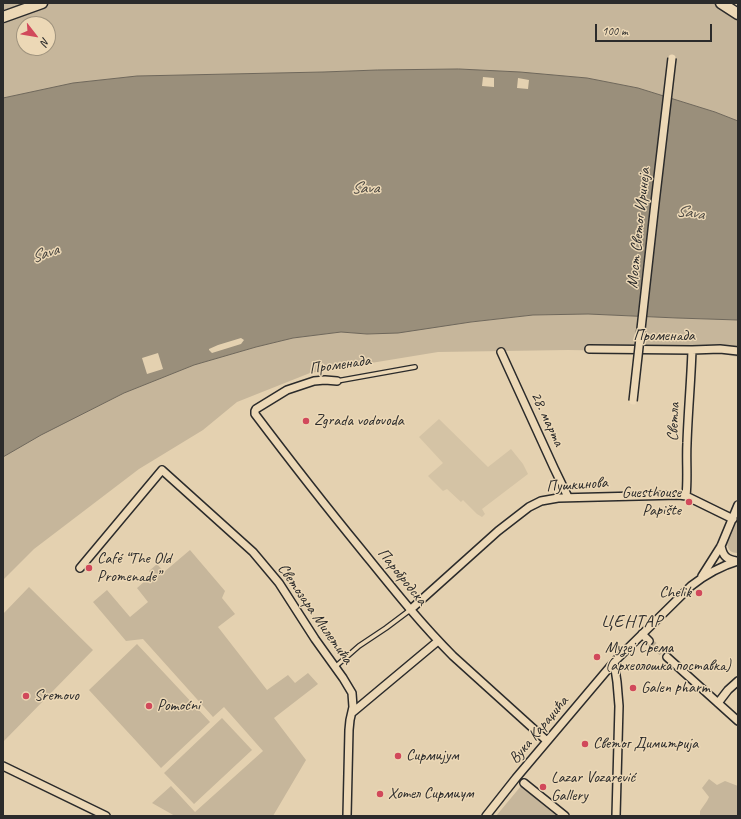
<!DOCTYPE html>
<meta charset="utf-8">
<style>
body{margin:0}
#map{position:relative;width:741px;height:819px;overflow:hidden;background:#e4d1b0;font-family:Caveat,sans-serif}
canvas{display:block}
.frame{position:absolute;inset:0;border:4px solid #2b2b2b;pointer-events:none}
.north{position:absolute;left:16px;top:16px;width:40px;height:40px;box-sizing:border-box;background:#ecd8b6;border:1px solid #9f937e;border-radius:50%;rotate:121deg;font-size:11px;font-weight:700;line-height:16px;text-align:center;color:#2b2b2b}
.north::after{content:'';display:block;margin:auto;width:14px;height:18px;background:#d1495b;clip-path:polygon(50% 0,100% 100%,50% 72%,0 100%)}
.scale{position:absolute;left:595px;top:24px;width:117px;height:18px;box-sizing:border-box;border:2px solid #2b2b2b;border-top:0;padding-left:5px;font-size:12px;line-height:14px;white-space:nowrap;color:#2b2b2b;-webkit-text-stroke:3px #ecd8b6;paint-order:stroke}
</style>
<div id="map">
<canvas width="741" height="819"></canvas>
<div class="frame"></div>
<div class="north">N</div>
<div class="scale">100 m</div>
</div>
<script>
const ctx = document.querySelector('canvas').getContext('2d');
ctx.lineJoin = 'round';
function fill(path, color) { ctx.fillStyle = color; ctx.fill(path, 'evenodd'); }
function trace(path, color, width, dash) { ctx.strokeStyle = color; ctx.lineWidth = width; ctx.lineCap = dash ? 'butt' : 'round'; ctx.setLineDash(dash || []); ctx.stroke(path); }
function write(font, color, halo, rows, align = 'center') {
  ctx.font = font + ' Caveat,sans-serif'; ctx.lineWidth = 3; ctx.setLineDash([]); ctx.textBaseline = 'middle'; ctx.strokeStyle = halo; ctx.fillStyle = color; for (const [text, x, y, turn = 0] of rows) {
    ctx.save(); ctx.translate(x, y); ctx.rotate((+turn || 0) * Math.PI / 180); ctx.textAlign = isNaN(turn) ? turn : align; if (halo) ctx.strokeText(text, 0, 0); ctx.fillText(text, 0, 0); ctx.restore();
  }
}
fill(new Path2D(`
 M439,419L488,467L511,449L523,464L528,474L482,509L485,514L482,517L477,514L463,500L461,502L447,489L443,491L428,476L443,463L419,437Z`), '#d4c3a5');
fill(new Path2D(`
 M3,3H724L738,11V121L715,112L638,88L587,78L526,73L459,69L377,70L323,72L137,76L73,83L3,98ZM24,24H48V48H24Z
 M588,314L677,318L738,320V357L717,353H647L628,351L568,350L438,352L310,373L237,402L203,430L139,469L34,549L3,580V457L40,435L124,393L194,365L256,347L293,338L341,332L367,334L533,315Z
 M738,514V553C731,553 728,550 727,543Z
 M190,550L225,591L222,598L235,614L218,627L267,690L288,675L295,683L308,673L318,684L274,718L306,760L273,816H175L152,803L171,786L195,812L263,751L224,707L213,717L143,639L126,641L93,602L107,590L130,617L148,602L137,588L152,575L149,571L157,564L164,572Z
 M29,587L93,650L3,742V614Z
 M137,644L210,722L161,768L89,690Z
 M222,718L252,750L194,804L164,773Z
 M709,779L717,785L725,781L738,786V816H700V811L707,801L709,797L702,788Z
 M521,786L557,816H496Z`), '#c6b69b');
const water = new Path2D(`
 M459,69L520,72L587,78L638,88L715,112L738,121V320L677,318L588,314L533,315L471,322L398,333L367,334L341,332L293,338L256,347L194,365L124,393L41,435L3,457V98L73,83L137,76L323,72L377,70Z`);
fill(water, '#9a8f7b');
trace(water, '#6e675b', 1);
fill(new Path2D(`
 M483,77L494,78V87L482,86Z
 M518,78L529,80L528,89L517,88Z
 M241,338L244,340L241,344L212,353L209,350V349L218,345Z
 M158,353L163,369L147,374L142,358Z`), '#e4d1b0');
trace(new Path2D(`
 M649,641L667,657`), '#bfb095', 7, [7, 3.5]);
const lane = new Path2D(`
 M337,381L415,367
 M335,667L359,646L386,628L410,610`);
const street = new Path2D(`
 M589,349L692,350L720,349L738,351
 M501,352L554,468L568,497
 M337,381L325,380L314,381L287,390L256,409L255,411V414C289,459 324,504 360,548C390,585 419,622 453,656L547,741
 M686,496C688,478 686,461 687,443C688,412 691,381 692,350
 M721,546C723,556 726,559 736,561
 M80,568L162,470L253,552L279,583L315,639L343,678L352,693L353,707L350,720L349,730L347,816
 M702,576L721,546L738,505
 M410,610L498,531L529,507L541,501L558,498L679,495L686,496L733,519
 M642,634L649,641
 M667,657L738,721
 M614,662L617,682L619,706L616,816
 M718,703L728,690L738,681
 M353,712L438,641
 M3,766L106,816
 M524,783L565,816
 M486,816L516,778L614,662L691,586C705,575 721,566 738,561`);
const secondary = new Path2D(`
 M721,3L738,14
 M3,17L42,3`);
trace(lane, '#2b2b2b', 6);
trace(street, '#2b2b2b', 10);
trace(secondary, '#2b2b2b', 13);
trace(lane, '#ecd8b6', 3.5);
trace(street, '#ecd8b6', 7);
trace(secondary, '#ecd8b6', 10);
const streetBridge = new Path2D(`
 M633,401L655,203L672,58`);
trace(streetBridge, '#2b2b2b', 10, []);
trace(streetBridge, '#ecd8b6', 7);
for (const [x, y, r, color] of [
 [306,421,4,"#d1495b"],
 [689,502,4,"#d1495b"],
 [89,568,4,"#d1495b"],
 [699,593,4,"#d1495b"],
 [597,657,4,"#d1495b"],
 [633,688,4,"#d1495b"],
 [26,696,4,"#d1495b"],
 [149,706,4,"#d1495b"],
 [585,744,4,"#d1495b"],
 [398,756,4,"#d1495b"],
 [543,787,4,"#d1495b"],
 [380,794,4,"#d1495b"]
]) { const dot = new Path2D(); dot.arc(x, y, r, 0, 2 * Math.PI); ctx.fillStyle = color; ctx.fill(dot); trace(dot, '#ecd8b6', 1.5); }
write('16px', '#2b2b2b', '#ecd8b6', [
 ["Мост Светог Иринеја",639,228,-84],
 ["Променада",664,336],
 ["Променада",340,365,-8],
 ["28. марта",547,419,65],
 ["Светла",674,422,-87],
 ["Пушкинова",577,485,-4],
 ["Паробродска",402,577,51],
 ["Светозара Милетића",315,614,55],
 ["Вука Караџића",539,730,-50]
]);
write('16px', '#2b2b2b', '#ecd8b6', [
 ["Zgrada vodovoda",314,421],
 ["Guesthouse",681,493,"right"],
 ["Papište",681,511,"right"],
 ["Café “The Old",97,559],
 ["Promenade”",97,577],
 ["Chelik",691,593,"right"],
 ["Музеј Срема",605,648],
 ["(археолошка поставка)",605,666],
 ["Galen pharm",641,688],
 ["Sremovo",34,696],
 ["Pomoćni",157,706],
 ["Светог Димитрија",593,744],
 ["Сирмијум",406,756],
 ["Lazar Vozarević",551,778],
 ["Gallery",551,796],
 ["Хотел Сирмиум",388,794]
], 'left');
write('italic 17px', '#47443f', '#ecd8b6', [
 ["Sava",365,189],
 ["Sava",690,213,8],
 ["Sava",45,254,-19]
]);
ctx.letterSpacing = '1px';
write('18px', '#2b2b2b', '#ecd8b6', [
 ["ЦЕНТАР",632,622]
]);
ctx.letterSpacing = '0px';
</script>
